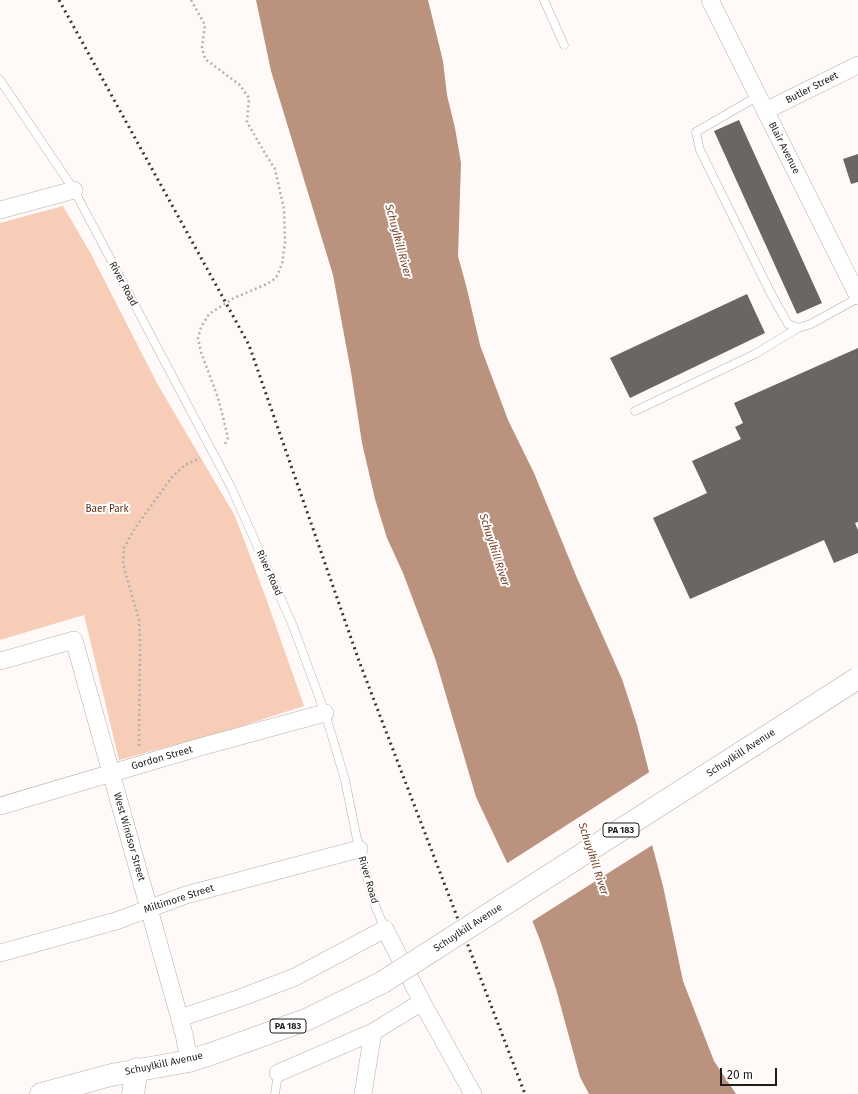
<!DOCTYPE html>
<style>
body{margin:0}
#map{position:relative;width:858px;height:1094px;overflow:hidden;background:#fffaf8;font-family:"Fira Sans",sans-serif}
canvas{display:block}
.scale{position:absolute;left:720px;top:1068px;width:57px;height:18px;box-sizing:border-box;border:2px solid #1f1d1c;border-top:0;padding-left:5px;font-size:12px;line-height:14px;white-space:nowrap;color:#1f1d1c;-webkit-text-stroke:3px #fff;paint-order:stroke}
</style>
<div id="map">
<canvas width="858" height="1094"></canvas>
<div class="scale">20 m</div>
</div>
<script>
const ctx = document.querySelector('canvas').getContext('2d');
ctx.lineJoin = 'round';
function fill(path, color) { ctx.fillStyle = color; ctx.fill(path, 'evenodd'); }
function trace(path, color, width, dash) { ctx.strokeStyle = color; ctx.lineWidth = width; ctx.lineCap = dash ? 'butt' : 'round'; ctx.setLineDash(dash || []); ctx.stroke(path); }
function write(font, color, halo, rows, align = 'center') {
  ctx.font = font + ' "Fira Sans",sans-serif'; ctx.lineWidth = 4; ctx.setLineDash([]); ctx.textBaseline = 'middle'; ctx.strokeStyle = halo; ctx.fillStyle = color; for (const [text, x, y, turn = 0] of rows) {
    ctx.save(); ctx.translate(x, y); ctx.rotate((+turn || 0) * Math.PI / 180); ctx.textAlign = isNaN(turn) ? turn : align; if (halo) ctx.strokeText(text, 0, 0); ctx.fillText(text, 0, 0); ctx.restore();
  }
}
fill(new Path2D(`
 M63,206L91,254L158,385L235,516L266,598L304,706L230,730L119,760L84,615L0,640V223Z`), '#f7cdb8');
fill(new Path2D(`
 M256,0H428L443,61L447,95L455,128L461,163L458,256L467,289L480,345L508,420L534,473L577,578L622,679L637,725L649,772L647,826L663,886L683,981L714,1061L736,1094H589L580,1077L556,989L540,940L519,888L476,797L435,658L403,573L387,538L375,499L362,443L351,372L333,275L271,71Z`), '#ba927e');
fill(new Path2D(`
 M651,771V788L648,810L649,825L654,844L531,922L506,864Z`), '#fffaf8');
fill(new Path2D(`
 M739,120L822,303L797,314L714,131Z
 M858,154V182L851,184L843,159Z
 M747,294L765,333L630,398L610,358Z
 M858,348V522L855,523L858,530V553L834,563L824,540L690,599L653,518L707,493L692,461L741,439L735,427L743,423L734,403Z`), '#6b6663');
const service = new Path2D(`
 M544,0L564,45
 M0,80L74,190L231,487L293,626L325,713L345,780L359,849L376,908L385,929
 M758,96L696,132L700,150L770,292L788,324L798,328L811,324L858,298
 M635,411L755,354L798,328
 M275,1094L278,1073`);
const minor = new Path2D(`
 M710,0L858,296
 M765,111L858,65
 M0,210L74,190
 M0,661L74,640L184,1034L189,1061
 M0,806L200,747L325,713
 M0,953L116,921L186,895L359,849
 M180,1018L240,998L295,977L385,929L422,1002L473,1094
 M278,1073L373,1032L422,1002
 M363,1094L373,1032`);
const secondary = new Path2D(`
 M133,1094L137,1069`);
const primary = new Path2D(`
 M41,1094L111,1075L189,1061L208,1055L308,1019L383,982`);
trace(service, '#b5afac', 9);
trace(minor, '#b5afac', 18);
trace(secondary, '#b5afac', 23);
trace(primary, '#b5afac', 23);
trace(new Path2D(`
 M191,0L205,25L202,47L205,59L240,85L249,98L247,122L266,155L275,169L284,209L285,243L282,264L276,278L267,284L234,298L209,314L201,327L198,338L201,352L218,398L223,417L228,438L224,446
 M139,746L140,641L139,620L123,564L124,548L135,528L172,477L185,465L200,458`), '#b4b0ae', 2.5, [2, 3]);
trace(service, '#fff', 8);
trace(minor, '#fff', 17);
trace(secondary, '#fff', 22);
trace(primary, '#fff', 22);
trace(new Path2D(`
 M59,0L249,345L359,661L525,1094`), '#363433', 3, [2, 4]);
const primaryBridge = new Path2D(`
 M383,982L858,678`);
trace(primaryBridge, '#b5afac', 23, []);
trace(primaryBridge, '#fff', 22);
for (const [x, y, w] of [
 [621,830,36],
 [288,1026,36]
]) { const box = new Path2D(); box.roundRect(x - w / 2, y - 7, w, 14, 3); ctx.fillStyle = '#fff'; ctx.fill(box); trace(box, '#1f1d1c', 1); }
write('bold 9px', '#1f1d1c', null, [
 ["PA 183",621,830],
 ["PA 183",288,1026]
]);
write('10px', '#1f1d1c', '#fff', [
 ["Butler Street",812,88,-27],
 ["Blair Avenue",784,148,63],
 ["River Road",123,284,62],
 ["River Road",269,573,66],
 ["Schuylkill Avenue",741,753,-33],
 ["Gordon Street",162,758,-16],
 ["West Windsor Street",129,837,74],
 ["River Road",368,880,74],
 ["Miltimore Street",179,899,-18],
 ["Schuylkill Avenue",468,928,-33],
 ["Schuylkill Avenue",164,1064,-12]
]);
write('10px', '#632e10', '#fff', [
 ["Baer Park",107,509]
]);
write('italic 11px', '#763f22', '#fff', [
 ["Schuylkill River",398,241,75],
 ["Schuylkill River",494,550,72],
 ["Schuylkill River",593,859,72]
]);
</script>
